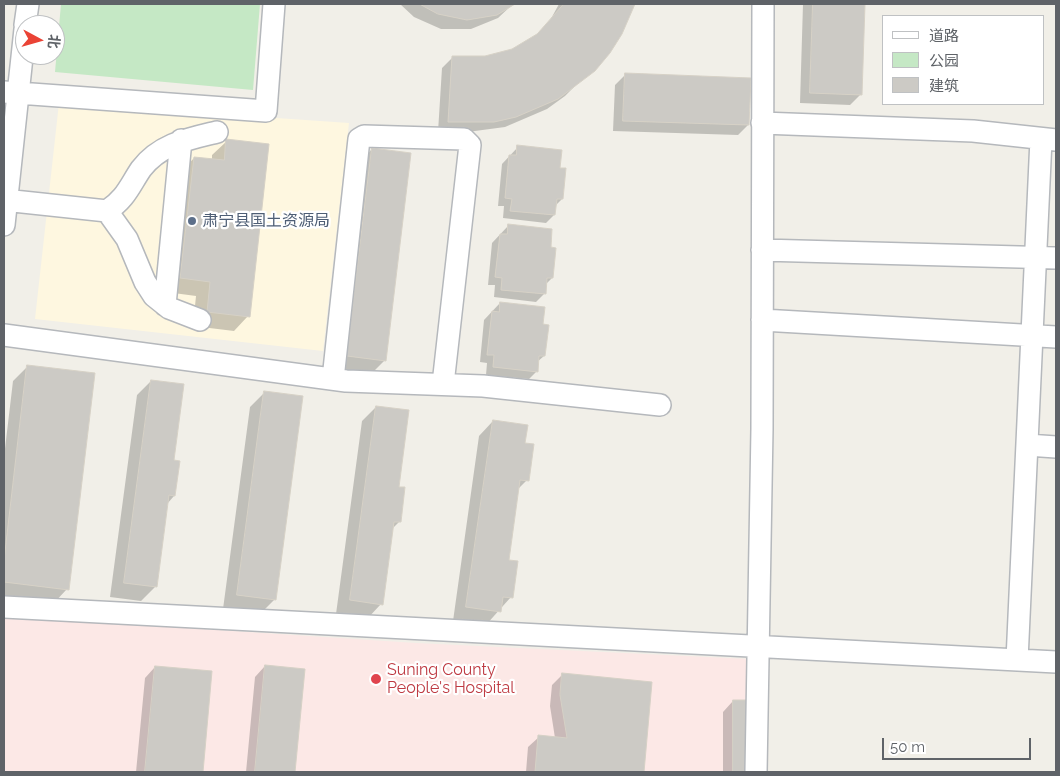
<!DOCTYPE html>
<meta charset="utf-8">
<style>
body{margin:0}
#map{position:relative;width:1060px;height:776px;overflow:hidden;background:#f1efe8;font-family:Raleway,"Noto Sans SC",sans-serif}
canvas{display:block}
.frame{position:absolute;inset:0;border:5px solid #5f6368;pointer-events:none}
.legend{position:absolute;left:882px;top:15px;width:162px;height:90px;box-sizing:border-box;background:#fff;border:1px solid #bfc1c3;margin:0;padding:6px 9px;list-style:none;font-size:15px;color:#5f6368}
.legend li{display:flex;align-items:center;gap:10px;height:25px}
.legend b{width:25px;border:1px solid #bfc1c3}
.north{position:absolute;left:15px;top:15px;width:50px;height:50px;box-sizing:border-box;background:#fff;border:1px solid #bfc1c3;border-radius:50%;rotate:96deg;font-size:14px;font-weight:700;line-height:20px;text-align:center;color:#5f6368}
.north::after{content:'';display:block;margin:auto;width:18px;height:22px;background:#ea4335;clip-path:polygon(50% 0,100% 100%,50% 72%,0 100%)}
.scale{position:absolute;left:882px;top:738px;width:149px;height:22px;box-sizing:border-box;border:2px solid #5f6368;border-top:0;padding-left:6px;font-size:15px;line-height:18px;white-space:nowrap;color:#5f6368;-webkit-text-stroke:4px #fff;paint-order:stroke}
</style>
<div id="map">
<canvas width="1060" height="776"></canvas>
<div class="frame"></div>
<ul class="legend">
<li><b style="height:6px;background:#fff"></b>道路</li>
<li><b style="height:14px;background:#c5e8c5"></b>公园</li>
<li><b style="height:14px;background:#cccac5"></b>建筑</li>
</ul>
<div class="north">北</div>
<div class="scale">50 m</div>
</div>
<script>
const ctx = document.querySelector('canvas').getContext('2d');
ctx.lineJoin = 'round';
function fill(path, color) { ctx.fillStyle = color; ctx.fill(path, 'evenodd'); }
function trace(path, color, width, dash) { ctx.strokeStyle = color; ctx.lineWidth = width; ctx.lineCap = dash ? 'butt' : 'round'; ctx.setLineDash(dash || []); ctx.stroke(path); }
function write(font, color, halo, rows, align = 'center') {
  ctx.font = font + ' Raleway,"Noto Sans SC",sans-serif'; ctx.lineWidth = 4.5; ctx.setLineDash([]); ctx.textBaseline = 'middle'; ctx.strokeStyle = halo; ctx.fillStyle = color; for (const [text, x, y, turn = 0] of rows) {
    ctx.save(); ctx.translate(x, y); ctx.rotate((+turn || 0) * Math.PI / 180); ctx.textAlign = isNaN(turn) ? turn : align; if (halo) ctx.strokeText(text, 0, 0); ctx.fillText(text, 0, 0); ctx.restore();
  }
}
fill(new Path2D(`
 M59,103L349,123L323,351L35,319Z`), '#fef7e0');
fill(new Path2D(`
 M4,616L416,643L749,659V772H4Z`), '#fce8e6');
fill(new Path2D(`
 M61,4H260L253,90L55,72Z`), '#c5e8c5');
fill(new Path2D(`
 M400,4H513L498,18L471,29H441L414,17Z
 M559,4H633L621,34L609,52L565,96L547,109L505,127L460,133L438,132L442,68L452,58L471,59L499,55L526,43L547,26Z
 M803,4H864L861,94L850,105L800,103Z
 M625,75L748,125L738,135L613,131L615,85Z
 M227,141L248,316L234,331L193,326L196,296L166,292L180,173L194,158L212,160V155Z
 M518,147L559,169L562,199L555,206L554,215L546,223L503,218L504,206H498L502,164Z
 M372,149L385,360L370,375L333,370L358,164Z
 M508,226L549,248L552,278L545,285L544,294L536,302L494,297L495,285H488L492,243Z
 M500,303L541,326L544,356L537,362L536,372L529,379L486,375L487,363L480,362L484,320Z
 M28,366L67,589L53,604L4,598V457L13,381Z
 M151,381L172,461L174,496L167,504L155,587L141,601L110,597L137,395Z
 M265,392L275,599L260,614L223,609L250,407Z
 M376,407L397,488L399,522L391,530L381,604L367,619L336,614L362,421Z
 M493,421L527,480L517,490L507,561L511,597L485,626L453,621L479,436Z
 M265,666L303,670L294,772H246L255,677Z
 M155,667L211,672L201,772H136L145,678Z
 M562,675L651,683L643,772H526L528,747L539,737L555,738L550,706L552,685Z
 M733,701L747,772H723V712Z`), '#0003');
const building = new Path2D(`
 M420,4H515L497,15L467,20L438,14Z
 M564,4H635L622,34L610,53L595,71L558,99L516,117L494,122H448L452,56H485L512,49L537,34Z
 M813,4H865L862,95L810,93Z
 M625,73L751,78L749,125L623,121Z
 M226,139L269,144L250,317L207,312L210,282L180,278L194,157L224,160Z
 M517,145L562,150L560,168H566L563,199H557L555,215L510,211L512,199L505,198L509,155H516Z
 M372,148L411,153L386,361L347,356Z
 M508,224L552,229L551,247L556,248L553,278H547L546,294L501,290L502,278L495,277L500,234H507Z
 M500,302L545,307L543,324L549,325L545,356H539L538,372L493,367L494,355H487L492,311L499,312Z
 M27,365L95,373L69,590L4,582V561Z
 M151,380L184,384L174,460L180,461L175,496L169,495L157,587L124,583Z
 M264,391L303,396L276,600L237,595Z
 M376,406L409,410L399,487H405L401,522H394L383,605L350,600Z
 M493,420L528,425L525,443L534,444L529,481L520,480L509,560L518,561L513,598L503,597L501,612L466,607Z
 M265,665L305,669L295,772H255Z
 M155,666L212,671L203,772H145Z
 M562,673L652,682L644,772H535L538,735L567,738L560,695Z
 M733,700H749V772H733Z`);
fill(building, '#cccac5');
trace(building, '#d6d1c6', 1);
const minor = new Path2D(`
 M25,25L28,4
 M4,92L266,111L274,4
 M762,123L973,131L1056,140
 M4,200L107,211C126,198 129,187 141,169C160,144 188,139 217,132
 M107,211L127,239L145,282L154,296L169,308L200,320
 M4,225L25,29
 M762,250L1056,258
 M165,305L181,140
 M762,320L1056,337
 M4,335L346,381L483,386L660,405
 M333,379L359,139L364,136L464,139L470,145L443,384
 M1027,445L1056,447
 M4,607L1056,662
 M1017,660L1041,139
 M756,772L762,429L763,4`);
trace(minor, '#b5b8bc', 24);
trace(minor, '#fff', 21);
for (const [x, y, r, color] of [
 [192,221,5,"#5c6f8a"],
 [376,679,6,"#e0444e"]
]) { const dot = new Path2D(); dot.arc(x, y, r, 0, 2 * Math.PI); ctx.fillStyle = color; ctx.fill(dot); trace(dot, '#fff', 2); }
write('16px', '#4e5e75', '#fff', [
 ["肃宁县国土资源局",202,221]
], 'left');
write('16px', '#be3a42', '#fff', [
 ["Suning County",387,670],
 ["People's Hospital",387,688]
], 'left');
</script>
